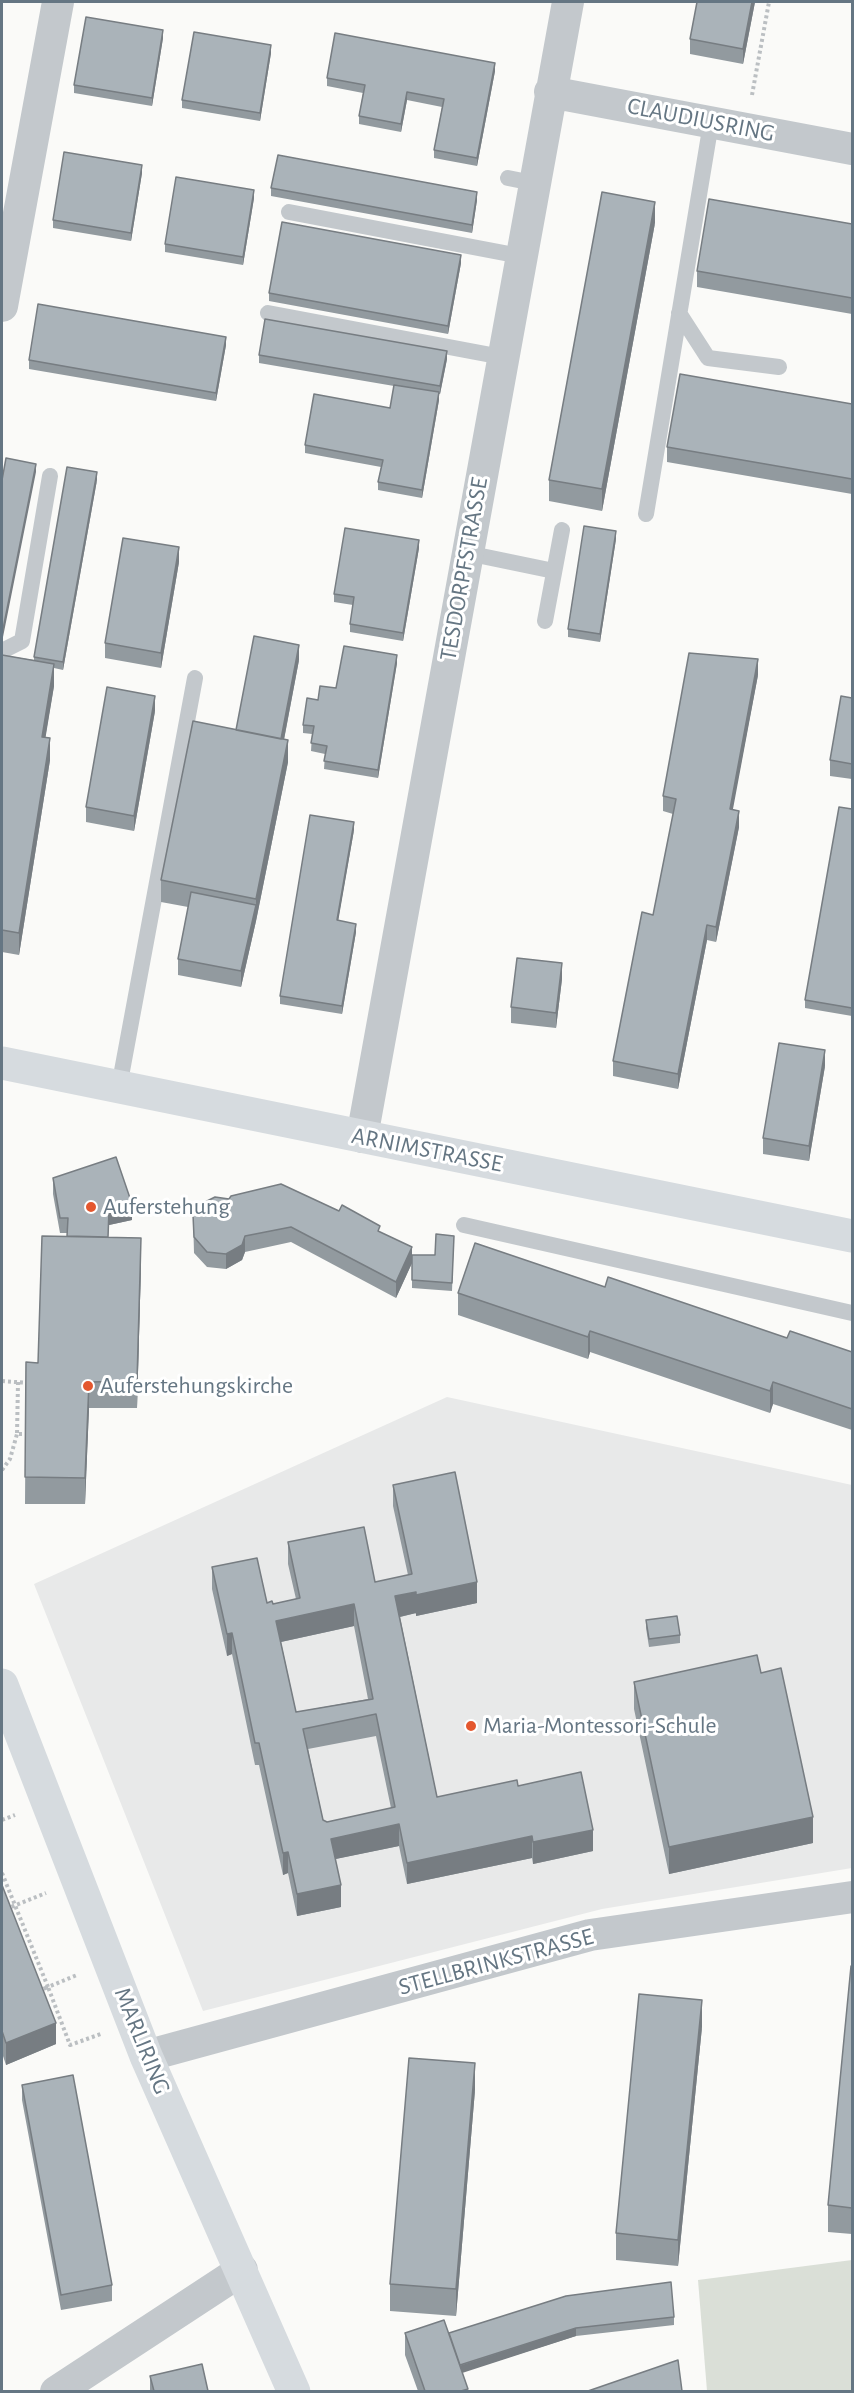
<!DOCTYPE html>
<style>
body{margin:0}
#map{position:relative;width:854px;height:2393px;overflow:hidden;background:#fafaf8;font-family:"Alegreya Sans",sans-serif}
canvas{display:block}
.frame{position:absolute;inset:0;border:3px solid #657683;pointer-events:none}
</style>
<div id="map">
<canvas width="854" height="2393"></canvas>
<div class="frame"></div>
</div>
<script>
const ctx = document.querySelector('canvas').getContext('2d');
ctx.lineJoin = 'round';
function fill(path, color) { ctx.fillStyle = color; ctx.fill(path, 'evenodd'); }
function trace(path, color, width, dash) { ctx.strokeStyle = color; ctx.lineWidth = width; ctx.lineCap = dash ? 'butt' : 'round'; ctx.setLineDash(dash || []); ctx.stroke(path); }
function write(font, color, halo, rows, align = 'center') {
  ctx.font = font + ' "Alegreya Sans",sans-serif'; ctx.lineWidth = 6; ctx.setLineDash([]); ctx.textBaseline = 'middle'; ctx.strokeStyle = halo; ctx.fillStyle = color; for (const [text, x, y, turn = 0] of rows) {
    ctx.save(); ctx.translate(x, y); ctx.rotate((+turn || 0) * Math.PI / 180); ctx.textAlign = isNaN(turn) ? turn : align; if (halo) ctx.strokeText(text, 0, 0); ctx.fillText(text, 0, 0); ctx.restore();
  }
}
fill(new Path2D(`
 M447,1397L852,1485V1868L602,1909L203,2011L34,1584Z`), '#e8e9e9');
fill(new Path2D(`
 M852,2260V2391H707L698,2280Z`), '#dadfd7');
trace(new Path2D(`
 M752,95L769,2
 M2,1381L29,1383
 M18,1382L17,1434H26
 M2,1470L10,1459L17,1434
 M2,1820L15,1815
 M2,1873L48,1987L77,1975
 M6,1909L46,1893
 M38,1991L48,1987L70,2045L101,2034`), '#bbbfc2', 4, [3, 3]);
trace(new Path2D(`
 M508,178L533,183
 M289,212L520,256
 M268,313L502,357
 M679,313L708,358L779,367
 M646,514L711,123
 M467,553L554,571
 M545,621L562,530
 M2,651L22,641L50,476
 M119,1087L195,678
 M464,1225L852,1313`), '#c3c8cc', 16);
trace(new Path2D(`
 M550,92L852,149
 M2,306L58,2
 M362,1137L568,2
 M146,2056L590,1935L852,1897
 M56,2392L242,2270`), '#c3c8cc', 32);
trace(new Path2D(`
 M2,1063L852,1236
 M2,1685L146,2056L294,2392`), '#d6dbdf', 33);
fill(new Path2D(`
 M697,2H755L743,64L690,54V39Z
 M163,38L152,106L74,93V85Z
 M271,53L260,121L182,108V100Z
 M495,71L477,166L434,158V150L442,107L407,100L401,132L359,124V116L363,93L327,86V78Z
 M142,173L131,241L53,228V220Z
 M271,188L477,200L472,233L271,196Z
 M254,198L243,265L165,252V244Z
 M655,223L602,511L549,501V480Z
 M852,224V314L697,287V271Z
 M461,263L448,334L269,301V293Z
 M226,345L216,401L29,369V360Z
 M259,355L447,359L440,394H439V400L422,498L378,490V482L381,467L305,453V445L390,408L394,386L259,363Z
 M852,404V494L667,462V447Z
 M97,480L63,670L54,668V686L45,738L50,760L19,955L2,952V655L34,660V657Z
 M616,539L600,642L568,637V629Z
 M419,548L403,641L350,632V624L353,605L334,602V594Z
 M179,562L161,668L105,658V643Z
 M299,660L284,740L288,762L256,921L241,987L178,975V959L188,907L161,902V880L236,730Z
 M397,663L378,778L324,769L325,754L311,751L312,734L303,733V725L318,700L336,688Z
 M758,675L732,810L739,827L716,942L707,940L678,1089L613,1076V1061L653,915L673,814L663,811V796Z
 M852,698V779L830,776V760Z
 M155,711L134,831L86,822V807Z
 M852,809V1016L805,1008V1000Z
 M354,830L338,920L356,932L342,1014L280,1004V996Z
 M562,979L556,1028L511,1023V1007Z
 M825,1066L809,1161L763,1154V1138Z
 M53,1178L132,1220L109,1225L108,1237L141,1265L137,1408H89L85,1504H25L26,1362L38,1363L67,1236V1233H60L53,1194Z
 M193,1215L380,1232L412,1255H435L454,1236L452,1291L412,1288V1263L396,1298L291,1242L245,1252L242,1260L226,1269L207,1267L194,1253Z
 M605,1287L787,1338L852,1352V1430L773,1404L770,1413L590,1352L588,1359L458,1315V1293Z
 M393,1485L477,1603L416,1616V1613L400,1617L437,1797L518,1786L593,1851L533,1864L532,1858L407,1884L399,1846L335,1859L341,1907L297,1916L288,1873L283,1875L259,1765H255L232,1654L227,1656L212,1589V1567L267,1603L273,1604L296,1599L288,1564V1542L375,1582L408,1575L393,1506ZM354,1626L368,1699L296,1712L281,1642ZM376,1736L391,1808L327,1822L323,1820L308,1749Z
 M646,1620L680,1635V1643L649,1647L646,1628Z
 M761,1673L813,1843L669,1874L634,1709V1682Z
 M2,1885L56,2044L6,2065L2,2053Z
 M852,1966V2234L828,2232V2205Z
 M702,2027L678,2266L616,2260V2233Z
 M22,2085L112,2285V2301L61,2310L22,2100Z
 M475,2090L456,2316L390,2311V2284Z
 M674,2317V2325L576,2336L462,2372L468,2391H418L405,2355V2333H449Z
 M150,2376L208,2391H150Z`), '#929a9f');
fill(new Path2D(`
 M752,2H755L743,64V49Z
 M163,30V38L152,106V98Z
 M271,45V53L260,121V113Z
 M495,63V71L477,166V158Z
 M407,92V100L401,132V124Z
 M142,165V173L131,241V233Z
 M254,190V198L243,265V257Z
 M477,192V200L472,233V225Z
 M655,202V223L602,511V489Z
 M461,255V263L448,334V326Z
 M226,337V345L216,401V393Z
 M447,351V359L440,394V386Z
 M439,392V400L422,498V490Z
 M36,464V472L2,642V634Z
 M97,472V480L63,670V662Z
 M616,531V539L600,642V634Z
 M419,540V548L403,641V633Z
 M179,547V562L161,668V653Z
 M299,645V660L280,760V745Z
 M397,655V663L378,778V770Z
 M758,659V675L730,825V809Z
 M54,664V686L42,759V737Z
 M155,696V711L134,831V816Z
 M50,738V760L19,955V933Z
 M288,740V762L256,921L241,987V971L256,905V899Z
 M739,811V827L716,942V927Z
 M354,822V830L337,928V920Z
 M356,924V932L342,1014V1006Z
 M707,925V940L678,1089V1074Z
 M562,963V979L556,1028V1013Z
 M825,1050V1066L809,1161V1146Z
 M132,1204V1220L109,1225V1209Z
 M245,1236V1252L242,1260L226,1269V1254Z
 M141,1238V1265L137,1408V1381Z
 M412,1247V1263L396,1298V1282Z
 M590,1331V1352L588,1359V1337Z
 M89,1382V1408L85,1504V1478Z
 M773,1382V1404L770,1413V1391Z
 M477,1582V1603L416,1616V1595Z
 M416,1592V1613L395,1618V1596Z
 M354,1604V1626L276,1643V1621Z
 M232,1633V1654L227,1656V1634Z
 M813,1817V1843L669,1874V1847Z
 M399,1824V1846L331,1860V1839Z
 M593,1830V1851L533,1864V1842Z
 M532,1836V1858L407,1884V1863Z
 M288,1852V1873L283,1875V1853Z
 M341,1885V1907L297,1916V1894Z
 M702,2000V2027L678,2266V2240Z
 M56,2023V2044L6,2065V2043Z
 M475,2063V2090L456,2316V2289Z
 M576,2328V2336L456,2375V2367Z`), '#777d82');
const building = new Path2D(`
 M697,2H752L743,49L690,39Z
 M86,17L163,30L152,98L74,85Z
 M194,32L271,45L260,113L182,100Z
 M335,33L495,63L477,158L434,150L444,99L407,92L401,124L359,116L365,85L327,78Z
 M64,152L142,165L131,233L53,220Z
 M278,155L477,192L472,225L271,188Z
 M176,177L254,190L243,257L165,244Z
 M602,192L655,202L602,489L549,480Z
 M709,199L852,224V298L697,271Z
 M282,222L461,255L448,326L269,293Z
 M38,304L226,337L216,393L29,360Z
 M265,319L447,351L440,386L259,355Z
 M680,374L852,404V479L667,447Z
 M394,385L439,392L422,490L378,482L383,460L305,445L314,394L390,408Z
 M6,458L36,464L2,634V480Z
 M67,467L97,472L63,662L34,657Z
 M584,526L616,531L600,634L568,629Z
 M345,528L419,540L403,633L350,624L354,597L334,594Z
 M123,538L179,547L161,653L105,643Z
 M254,636L299,645L281,739L236,730Z
 M344,646L397,655L378,770L324,761L327,746L311,743L314,726L303,725L307,698L318,700L320,686L336,688Z
 M689,653L758,659L730,809L739,811L733,842L716,927L707,925L678,1074L613,1061L642,912L653,915L676,799L663,796Z
 M2,655L54,664L42,737L50,738L19,933L2,930Z
 M107,687L155,696L134,816L86,807Z
 M841,696L852,698V764L830,760Z
 M193,721L288,740L256,899L161,880Z
 M839,807L852,809V1008L805,1000Z
 M310,815L354,822L337,920L356,924L342,1006L280,996Z
 M191,892L256,905L241,971L178,959Z
 M517,958L562,963L556,1013L511,1007Z
 M779,1043L825,1050L809,1146L763,1138Z
 M116,1157L132,1204L109,1209L108,1237L67,1236L68,1218H60L53,1178Z
 M281,1184L339,1211L342,1205L380,1226L378,1231L412,1247L396,1282L291,1227L245,1236L242,1245L226,1254L207,1252L194,1237L193,1215L203,1203L215,1197L229,1199L231,1196Z
 M436,1234L454,1236L452,1283L412,1280V1255H435Z
 M42,1236L141,1238L137,1381L89,1382L85,1478L25,1477L26,1362L38,1363Z
 M475,1243L605,1287L608,1277L787,1338L790,1331L852,1352V1409L773,1382L770,1391L590,1331L588,1337L458,1293Z
 M455,1472L477,1582L416,1595V1592L395,1596L437,1797L517,1780L518,1786L581,1772L593,1830L533,1842L532,1836L407,1863L399,1824L331,1839L341,1885L297,1894L288,1852L283,1853L259,1743H255L232,1633L227,1634L212,1567L257,1558L267,1603L272,1601L273,1604L300,1598L288,1542L364,1527L375,1582L412,1574L393,1485ZM354,1604L373,1699L296,1712L276,1621ZM376,1714L395,1807L327,1822L323,1820L303,1729Z
 M677,1616L680,1635L649,1639L646,1620Z
 M757,1655L761,1673L781,1668L813,1817L669,1847L634,1682Z
 M2,1885L56,2023L6,2043L2,2031Z
 M851,1966H852V2208L828,2205Z
 M639,1994L702,2000L678,2240L616,2233Z
 M409,2058L475,2063L456,2289L390,2284Z
 M73,2075L112,2285L61,2295L22,2085Z
 M671,2282L674,2317L576,2328L460,2365L449,2333L566,2296Z
 M444,2320L468,2389L461,2391H425L405,2333Z
 M678,2360L682,2391H588Z
 M202,2364L208,2391H154L150,2376Z`);
fill(building, '#aab3b9');
trace(building, '#777d82', 1.5);
for (const [x, y, r, color] of [
 [91,1207,6,"#e4572e"],
 [88,1386,6,"#e4572e"],
 [471,1726,6,"#e4572e"]
]) { const dot = new Path2D(); dot.arc(x, y, r, 0, 2 * Math.PI); ctx.fillStyle = color; ctx.fill(dot); trace(dot, '#fff', 2); }
write('24px', '#657683', '#fff', [
 ["CLAUDIUSRING",701,120,11],
 ["TESDORPFSTRASSE",464,569,-80],
 ["ARNIMSTRASSE",427,1150,11],
 ["STELLBRINKSTRASSE",496,1962,-15],
 ["MARLIRING",142,2041,68]
]);
write('24px', '#657683', '#fff', [
 ["Auferstehung",103,1207],
 ["Auferstehungskirche",100,1386],
 ["Maria-Montessori-Schule",483,1726]
], 'left');
</script>
